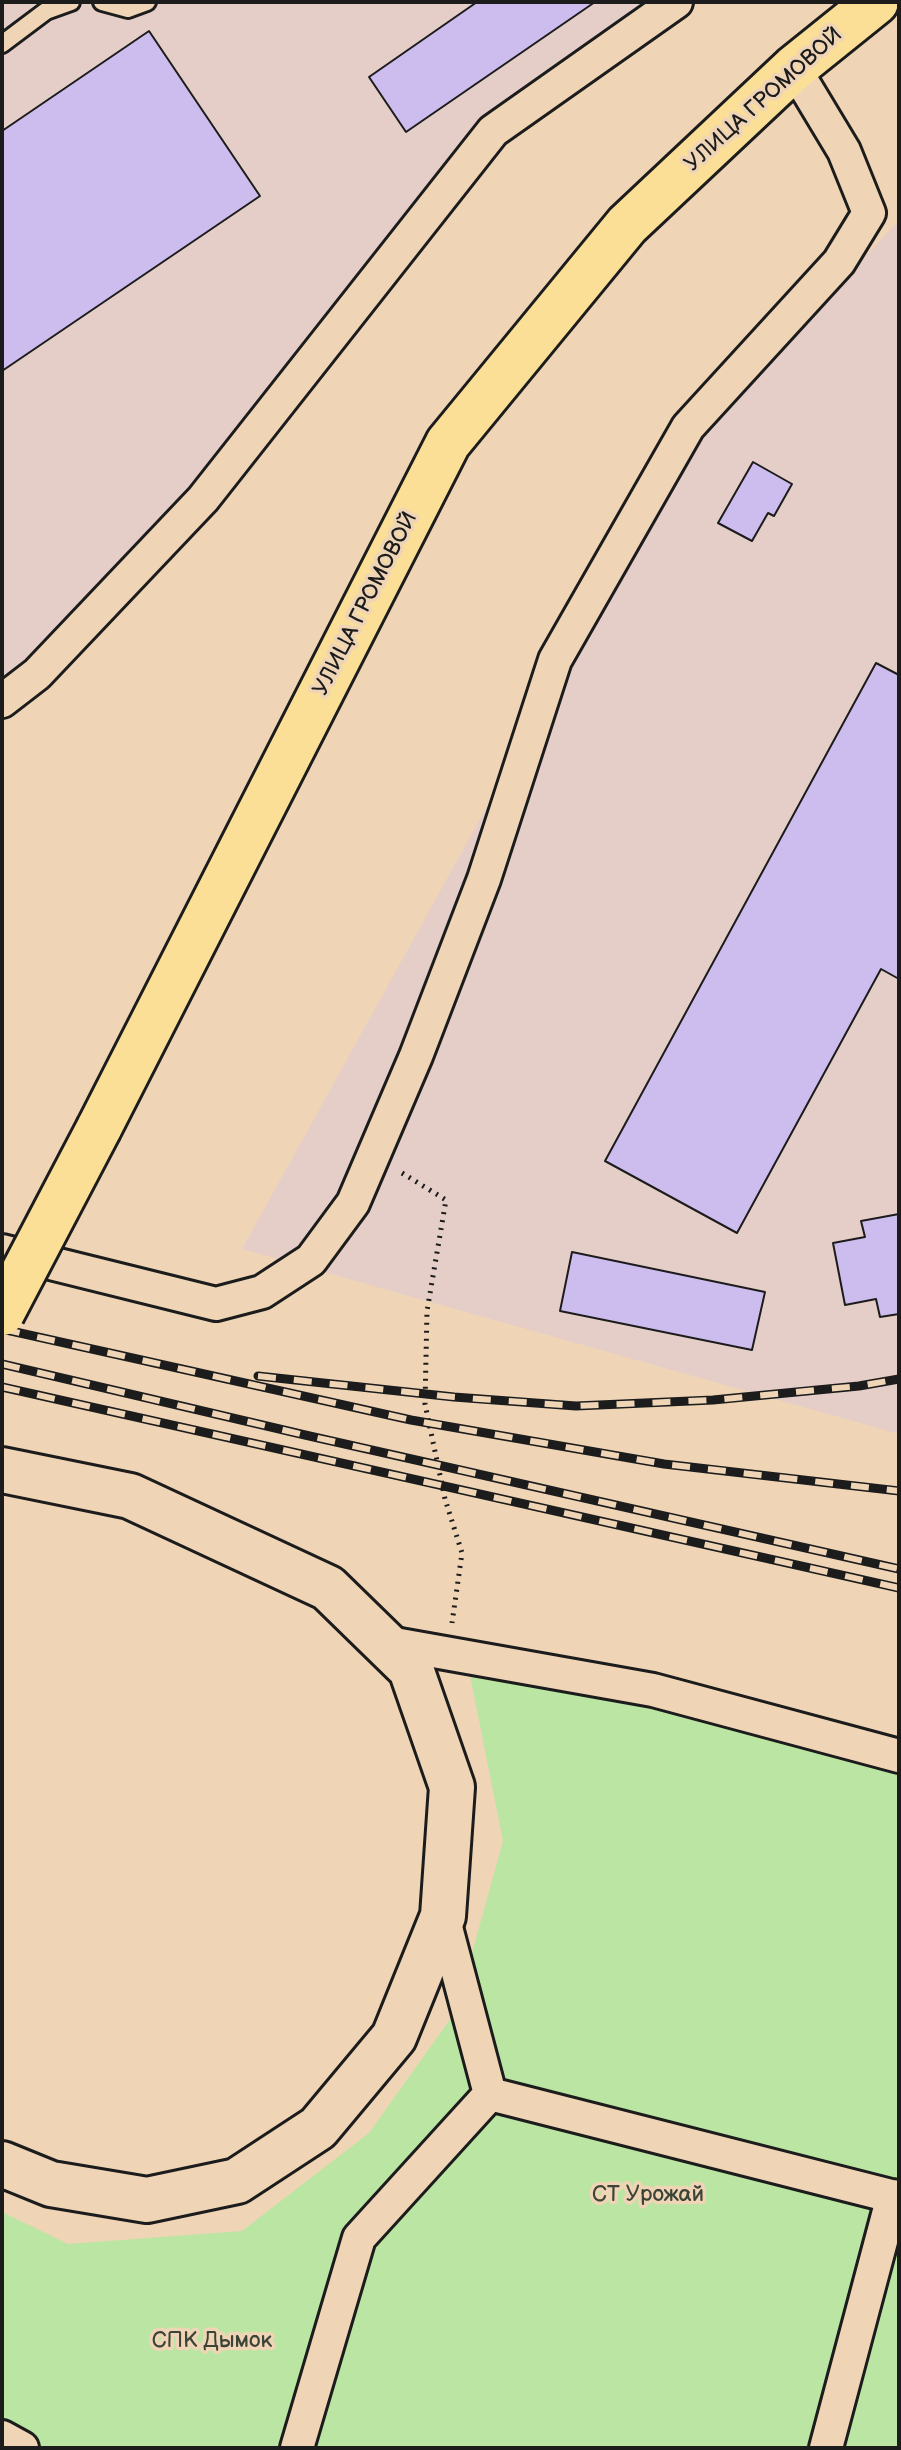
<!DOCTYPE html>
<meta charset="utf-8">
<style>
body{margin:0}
#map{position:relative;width:901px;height:2450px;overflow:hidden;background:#efd5b6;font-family:"Balsamiq Sans",sans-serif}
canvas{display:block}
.frame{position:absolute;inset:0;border:4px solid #1c1c1c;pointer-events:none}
</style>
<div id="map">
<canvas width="901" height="2450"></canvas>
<div class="frame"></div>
</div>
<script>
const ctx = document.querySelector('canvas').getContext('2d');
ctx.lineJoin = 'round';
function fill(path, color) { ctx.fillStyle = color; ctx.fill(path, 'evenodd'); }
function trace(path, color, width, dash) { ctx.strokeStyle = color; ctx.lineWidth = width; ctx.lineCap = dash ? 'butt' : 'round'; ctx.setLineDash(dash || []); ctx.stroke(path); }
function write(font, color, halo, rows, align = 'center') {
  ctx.font = font + ' "Balsamiq Sans",sans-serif'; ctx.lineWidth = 7; ctx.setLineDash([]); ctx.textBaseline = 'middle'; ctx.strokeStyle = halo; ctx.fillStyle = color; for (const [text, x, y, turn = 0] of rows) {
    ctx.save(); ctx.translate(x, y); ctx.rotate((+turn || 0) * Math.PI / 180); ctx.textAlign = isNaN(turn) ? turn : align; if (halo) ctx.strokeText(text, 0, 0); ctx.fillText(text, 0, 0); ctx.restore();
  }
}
fill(new Path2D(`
 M2,2H643L471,128L180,505L2,687Z
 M899,220V1434L242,1249L678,461Z`), '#e5cec7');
fill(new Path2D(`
 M467,1660L899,1751V2448H2V2212L68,2244L242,2231L369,2133L456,2011L503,1841Z`), '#bae5a2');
const building = new Path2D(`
 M477,2H595L406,132L369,77Z
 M149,31L260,196L2,371V131Z
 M753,462L792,484L774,516L768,513L752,541L718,523Z
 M876,663L899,675V979L881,969L737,1233L605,1161Z
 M899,1214V1314L880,1317L876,1299L845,1305L833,1243L865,1237L861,1221Z
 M572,1252L765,1292L752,1350L560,1311Z`);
fill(building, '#cdbdee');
trace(building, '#1c1c1c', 2);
const service = new Path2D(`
 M102,2L128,9L147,2
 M2,44L46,11L71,2`);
const minor = new Path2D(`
 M2,701L37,674L203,499L493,131L676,2
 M2,1251L216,1304L262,1292L311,1260L353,1203L416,1056L484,879L555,660L688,427L839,262L869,213L844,151L794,68
 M383,1642L653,1690L899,1756
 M490,2094L899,2198
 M2,2437L22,2448
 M297,2448L359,2238L490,2094L443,1916
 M826,2448L893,2196`);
const secondary = new Path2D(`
 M2,1470L130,1496L328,1588L411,1669L452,1787L443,1916L394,2037L318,2128L237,2181L147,2200L51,2184L2,2164`);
const primary = new Path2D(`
 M99,1128L448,443L627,225L794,68L876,2`);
trace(service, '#1c1c1c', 22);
trace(minor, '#1c1c1c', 38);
trace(secondary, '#1c1c1c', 50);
trace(primary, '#1c1c1c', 50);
trace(new Path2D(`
 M402,1173L446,1200L427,1311L425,1404L445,1499L462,1553L452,1623`), '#1c1c1c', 5, [2, 6]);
trace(service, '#efd5b6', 16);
trace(minor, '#efd5b6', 32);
trace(secondary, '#efd5b6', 44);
trace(primary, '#fbdf96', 44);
const rail = new Path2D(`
 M2,1329L411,1420L664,1464L899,1491
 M2,1364L305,1435L899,1569
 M258,1376L454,1397L576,1406L713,1400L859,1386L899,1379
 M2,1387L899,1588`);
trace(rail, '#1c1c1c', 9);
trace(rail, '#efd5b6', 6, [18]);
const primaryBridge = new Path2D(`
 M2,1313L99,1128`);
trace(primaryBridge, '#1c1c1c', 50, []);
trace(primaryBridge, '#fbdf96', 44);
write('22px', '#1c1c1c', '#efd5b6', [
 ["УЛИЦА ГРОМОВОЙ",764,100,-42],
 ["УЛИЦА ГРОМОВОЙ",366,604,-63]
]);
write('22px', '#3c4437', '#efd5b6', [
 ["СТ Урожай",648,2195],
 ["СПК Дымок",212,2341]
]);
</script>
